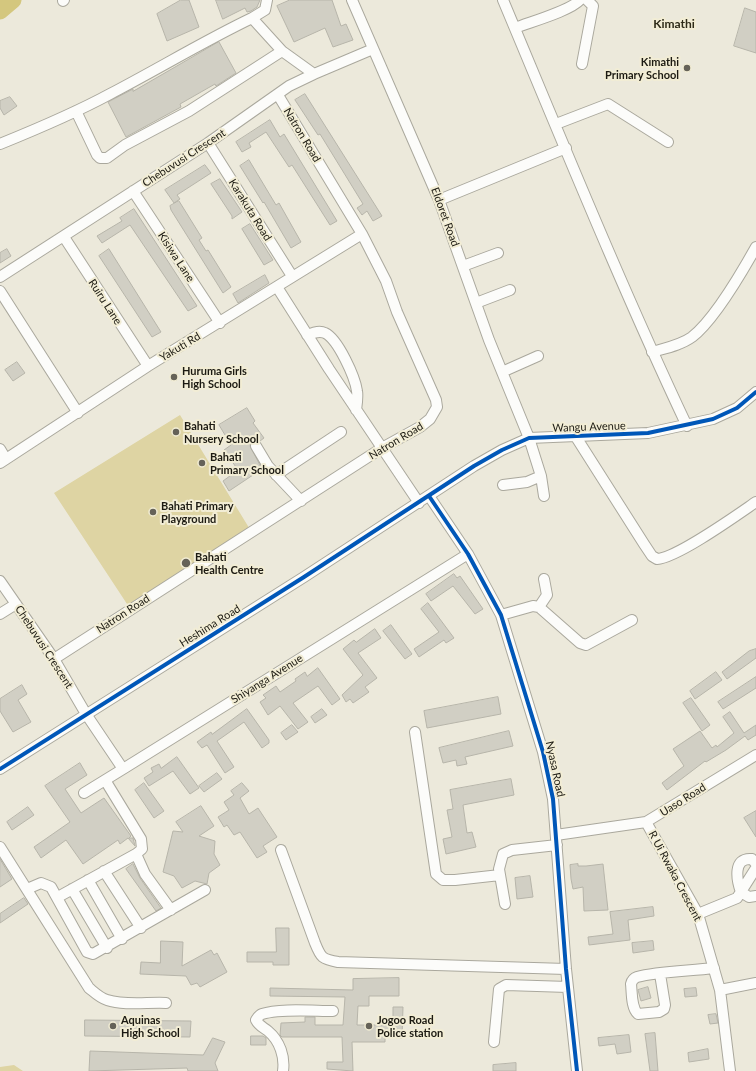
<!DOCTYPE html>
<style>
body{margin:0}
canvas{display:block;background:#ece9db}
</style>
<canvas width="756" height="1071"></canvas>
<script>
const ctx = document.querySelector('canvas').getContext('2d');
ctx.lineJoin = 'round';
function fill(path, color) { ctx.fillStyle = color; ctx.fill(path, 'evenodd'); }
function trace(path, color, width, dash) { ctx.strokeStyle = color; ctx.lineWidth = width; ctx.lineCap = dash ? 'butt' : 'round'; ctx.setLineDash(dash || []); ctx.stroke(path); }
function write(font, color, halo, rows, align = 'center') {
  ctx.font = font + ' Lato,sans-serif'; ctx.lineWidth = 4; ctx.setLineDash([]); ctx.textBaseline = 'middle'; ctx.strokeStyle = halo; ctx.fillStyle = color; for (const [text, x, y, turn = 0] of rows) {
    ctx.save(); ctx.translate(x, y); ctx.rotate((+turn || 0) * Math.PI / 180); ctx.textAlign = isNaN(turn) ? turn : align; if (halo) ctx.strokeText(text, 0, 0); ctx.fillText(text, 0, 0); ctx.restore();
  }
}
fill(new Path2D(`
 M180,415L251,531L129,607L54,493Z
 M14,1065L23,1071H0V1067Z`), '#ded4a3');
trace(new Path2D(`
 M0,11L13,0`), '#d4c77e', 17);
const building = new Path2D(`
 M181,0H189L199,27L167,41L157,14Z
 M216,0H260L257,7L251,11L247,12L245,8L223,19Z
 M290,0H332L341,26L346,24L353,40L333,47L325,28L294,42L277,6Z
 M745,8L756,12V53L734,46Z
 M219,42L236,73L216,86L215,84L180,104L181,107L126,137L108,102L133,89V91Z
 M305,94L382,216L373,221L367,211L362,215L357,208L363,204L320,134L318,135L295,100Z
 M10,97L17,106L4,115L0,108V101Z
 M270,120L280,137L284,134L337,221L330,225L292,165L289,167L266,132L249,143L251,147L242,152L236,142Z
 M249,160L276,205L279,203L301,242L291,248L264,202L263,203L240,166Z
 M205,165L211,173L177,195L180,199L174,203L165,190Z
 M220,179L242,212L232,219V216L211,184Z
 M179,201L202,238L199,240L206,251L208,250L231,287L223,293L171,210L170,206Z
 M134,209L197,306L188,311L130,225L102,243L97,236L122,221L120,218Z
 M250,224L273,260L264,265L242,229Z
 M7,249L11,256L0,263V253Z
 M109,249L161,332L152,337L99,256Z
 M265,275L269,283L238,303L233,294Z
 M17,362L25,373L13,381L5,370Z
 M247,408L255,421L253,423L264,438L260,441L253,440L250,446L262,469L229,491L223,481L238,470L224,450L231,445L219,425Z
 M454,574L457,578L460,576L483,609L475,614L453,586L431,601L426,594Z
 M428,603L454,638L446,643L444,640L419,657L414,649L439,632L421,609Z
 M391,625L412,654L405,659L383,631Z
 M375,629L381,638L358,653L377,678L365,687L369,692L353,703L350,699L346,702L342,695L363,675L343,649L354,640L356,642Z
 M756,649V658L727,679L722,672L749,651Z
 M318,668L340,699L332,705L318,686L293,703L308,722L298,729L280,706L268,715L260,702L266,698L263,695L276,686L280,692L296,681L295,679L305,672L307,676Z
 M716,672L722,680L695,699L690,691Z
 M756,677V688L723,709L718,702Z
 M22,685L27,694L18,700L31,722L13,732L0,711V699Z
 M498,697L501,714L427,728L424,711Z
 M691,698L710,725L702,731L683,703Z
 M247,709L269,740V743L262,748L244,722L217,741L234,767L225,773L207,745L202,748L197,742L211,732L212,734Z
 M322,709L327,715L315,723L311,717Z
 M730,712L744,733L756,725V735L748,740L745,736L726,750L706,762L705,761L667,790L662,783L684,766L673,749L700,731L712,748L716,745L717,747L734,733L723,717Z
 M292,725L298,732L286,740L281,733Z
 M509,731L513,746L465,757L467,764L457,766L456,760L443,763L439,748Z
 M177,757L199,788L190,794L173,771L149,786L144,778L153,772L151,768L159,764L161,768Z
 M80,763L87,775L65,789L81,813L104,798L131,836L129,838H133L135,846L128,838L120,844L118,840L83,864L66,840L41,858L34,847L70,822L45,786Z
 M217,773L222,779L204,792L199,786Z
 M511,779L514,795L463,805L467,833L472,832L476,847L446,854L443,839L452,837L447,810L453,809L450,790Z
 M144,783L164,811L154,818L135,790Z
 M242,783L249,791L240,798L249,814L258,808L277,837L263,846L267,852L257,858L240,832L234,835L227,825L224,827L218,817L229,810L224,802L234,795L231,791Z
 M201,806L214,826L199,836L215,841L214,854L220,865L209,873L207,884L195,881L182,888L174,876L163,872L173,831L183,832L176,822Z
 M28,807L34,815L12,830L7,822Z
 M756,811V837L744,818Z
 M0,859L12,879L0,887Z
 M133,864L140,878L161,908L156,911L126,869Z
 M578,864V866H586L603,864L608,910L584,911L583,887L573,889L571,879L570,865Z
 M530,876L533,897L517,899L515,878Z
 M24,898L28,904L0,923V914Z
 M653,907L654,916L628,920L630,940L589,945L588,937L613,934L610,912Z
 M276,928H289V965H273V962H247V952H276Z
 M161,941L183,942L182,966L211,950L214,955L217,953L227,972L200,987L197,983L191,985L186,976L140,974L141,962L160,963Z
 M653,941L654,950L633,953L632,943Z
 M399,978V996H369V1006H358L357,1025H393V1007H403L402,1038L385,1037V1042H352L353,1071L327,1069V1062H343L342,1037H282L280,1035L281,1023L305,1022V1017H315V1025H343L345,997L270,996V988L353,990V979Z
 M648,987L651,998L641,1001L638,990Z
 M696,988L697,996L685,997L684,989Z
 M716,1014L718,1023L710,1024L708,1015Z
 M85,1020L191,1021L190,1037L85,1036Z
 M655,1033L658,1071H650L645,1034Z
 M629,1035L631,1052L617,1054L615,1044L599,1046L598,1038Z
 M251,1036H263L266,1038V1045H251Z
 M213,1038L225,1042L215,1063L218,1071H188L187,1068L89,1071L90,1051L203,1055Z
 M708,1049L709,1059L689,1062L688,1053Z
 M516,1063V1071H493V1065Z`);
fill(building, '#d1cfc4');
trace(building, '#b7b5aa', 1);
const minor = new Path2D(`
 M352,0L439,200L489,340L529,438L541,476L544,496
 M503,0C563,143 621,286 687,426
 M63,1L64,0
 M252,18L265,10L267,0
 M515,28C530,22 570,11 580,0
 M582,64L593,6L587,0
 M76,111L97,155L100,158H107L125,145L189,111L282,51
 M556,124L608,104L668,142
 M208,143L292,276
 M0,144C37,129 75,113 110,94C158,69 204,41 252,18L282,51L314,74
 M133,191L220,323
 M439,200L566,148
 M64,237L148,366
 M463,266L498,253
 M0,277L208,143L289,86L314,74L373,49
 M277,287L329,369L419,503
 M0,291L78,413
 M476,303L510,290
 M307,335C313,333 319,330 325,333C338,339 355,377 357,391C358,397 357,403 356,410
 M652,352C666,348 681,345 692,337C714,320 742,272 756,247
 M502,372L538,356
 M576,437L644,544L652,556L657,559C677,558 737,515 756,502
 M256,446L268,466L301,501
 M0,449L6,459
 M0,463L148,366L362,234
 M276,475L341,432
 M503,485L527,482L541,476
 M429,496L468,554L501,615L543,752L553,799L566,969L577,1071
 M0,581L54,659L86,714L123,769L468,554
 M539,607L547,595L544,579
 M0,614L16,604
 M501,615L533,606L539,607L580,643L586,645L632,620
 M54,659L382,448L420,427L430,419L437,407L436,400L397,312L386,281L362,234L278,95
 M415,732L436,874L443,880H455L500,875
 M0,769L304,577L474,466L502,450L529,438L648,433L713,419L737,408L756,392
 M84,793L123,769
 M646,822L698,914L720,990L730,1071
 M556,835L646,822L756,755
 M0,847L89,988C94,992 100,998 107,1000C125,1006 148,1002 166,1003
 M281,850L315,943C321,958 322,959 338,962L566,969
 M136,854L145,874L171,910
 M756,864L752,859C732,857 737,881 741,892L749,897L756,896
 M104,871L141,928
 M88,880L122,939
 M27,889L41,883L51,887L87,952L93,954L205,890
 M72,889L107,948
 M58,897L136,854L142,849L141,839L105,780
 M505,904L499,869L503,854L512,850L557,845
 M698,914L737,898L756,868
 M660,974L665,1005L664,1009L659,1012L638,1014C631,1008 632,992 631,984C632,980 634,978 637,977C658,971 691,971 714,968
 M720,990L756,983
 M494,1042L499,989L506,985L568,987
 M283,1071C285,1057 280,1041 268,1031C263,1027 259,1026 256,1020C258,1017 259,1015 262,1014C279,1008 314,1011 333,1011`);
trace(minor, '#aaa89d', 12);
trace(minor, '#fcfcfa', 10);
trace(new Path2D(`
 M429,496L468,554L501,615L543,752L553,799L566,969L577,1071
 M0,769L304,577L474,466L502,450L529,438L648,433L713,419L737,408L756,392`), '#0057b8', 4);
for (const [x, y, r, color] of [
 [687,68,4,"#656258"],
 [174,377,4,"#656258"],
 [176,432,4,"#656258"],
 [202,463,4,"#656258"],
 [153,512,4,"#656258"],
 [186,563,5,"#656258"],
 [113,1026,4,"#656258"],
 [369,1026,4,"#656258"]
]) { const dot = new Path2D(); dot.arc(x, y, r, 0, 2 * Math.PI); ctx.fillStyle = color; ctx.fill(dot); trace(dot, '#f2edd5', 1.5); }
write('bold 11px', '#1c1a12', '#f2edd5', [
 ["Kimathi",679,62,"right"],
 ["Primary School",679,75,"right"],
 ["Huruma Girls",182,371],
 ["High School",182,384],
 ["Bahati",184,426],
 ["Nursery School",184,439],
 ["Bahati",210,457],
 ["Primary School",210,470],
 ["Bahati Primary",161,506],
 ["Playground",161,519],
 ["Bahati",195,557],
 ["Health Centre",195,570],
 ["Aquinas",121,1020],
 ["High School",121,1033],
 ["Jogoo Road",377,1020],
 ["Police station",377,1033]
], 'left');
write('11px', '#1c1a12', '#f2edd5', [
 ["Natron Road",302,135,59],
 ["Chebuvusi Crescent",184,158,-33],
 ["Karakuta Road",250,210,58],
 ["Eldoret Road",445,217,70],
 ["Kisiwa Lane",176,257,57],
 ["Ruiru Lane",105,302,57],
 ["Yakuti Rd",180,347,-31],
 ["Wangu Avenue",589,427,-2],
 ["Natron Road",396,441,-31],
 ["Natron Road",123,614,-33],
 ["Heshima Road",210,626,-32],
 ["Chebuvusi Crescent",44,647,57],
 ["Shiyanga Avenue",267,679,-32],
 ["Nyasa Road",555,769,78],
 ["Uaso Road",683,800,-32],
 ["R Ui Rwaka Crescent",675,876,62]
]);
write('bold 12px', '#2e2b18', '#f2edd5', [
 ["Kimathi",674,24]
]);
</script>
